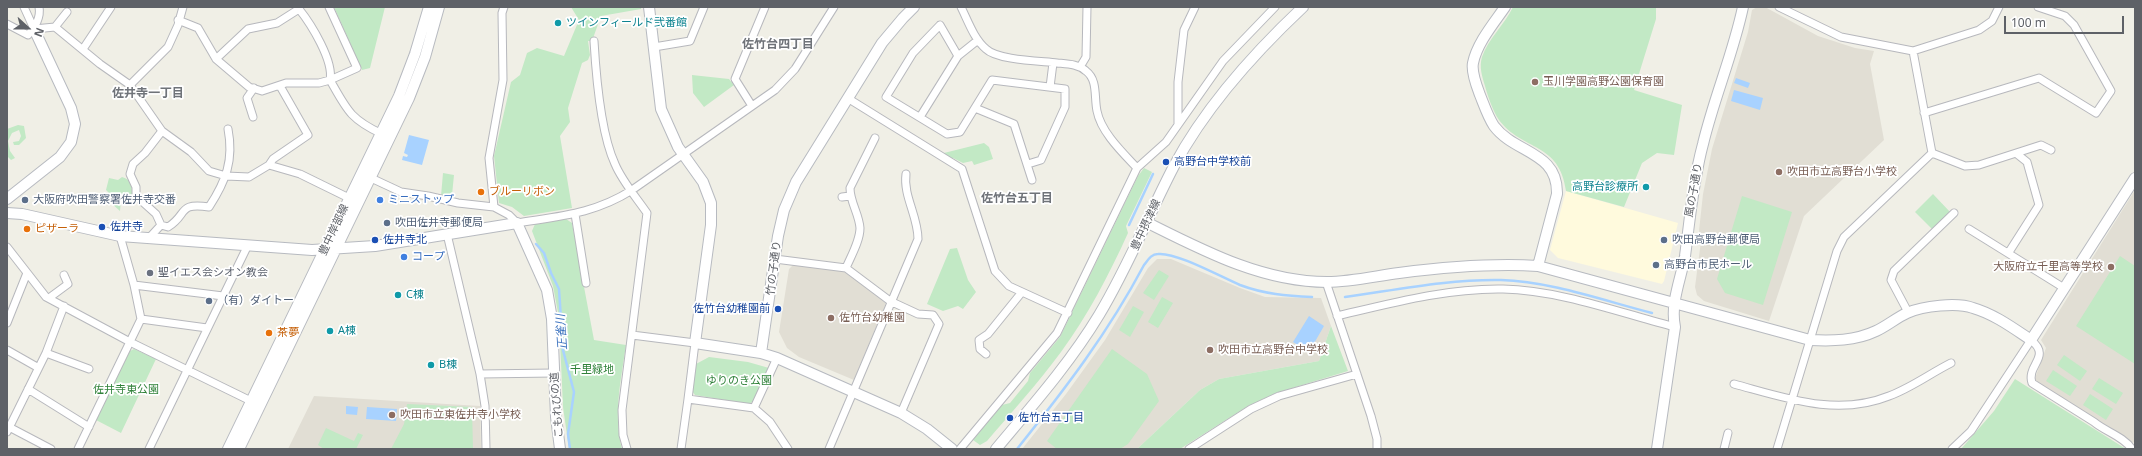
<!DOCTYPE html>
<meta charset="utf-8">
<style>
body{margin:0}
#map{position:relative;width:2142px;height:456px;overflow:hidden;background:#f0efe6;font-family:"Noto Sans",sans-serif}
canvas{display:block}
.frame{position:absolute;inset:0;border:8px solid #5e6167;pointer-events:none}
.north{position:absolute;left:8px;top:8px;width:40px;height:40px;-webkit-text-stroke:3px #fff;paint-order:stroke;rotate:111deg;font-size:11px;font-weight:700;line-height:16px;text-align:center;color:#5e6167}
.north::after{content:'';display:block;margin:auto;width:14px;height:18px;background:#5e6167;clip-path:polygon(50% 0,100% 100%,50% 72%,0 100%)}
.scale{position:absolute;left:2004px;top:16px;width:120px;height:18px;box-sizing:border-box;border:2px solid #5e6167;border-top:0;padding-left:5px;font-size:12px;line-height:14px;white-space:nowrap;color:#5e6167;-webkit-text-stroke:3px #fff;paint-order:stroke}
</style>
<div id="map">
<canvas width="2142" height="456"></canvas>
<div class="frame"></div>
<div class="north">N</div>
<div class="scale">100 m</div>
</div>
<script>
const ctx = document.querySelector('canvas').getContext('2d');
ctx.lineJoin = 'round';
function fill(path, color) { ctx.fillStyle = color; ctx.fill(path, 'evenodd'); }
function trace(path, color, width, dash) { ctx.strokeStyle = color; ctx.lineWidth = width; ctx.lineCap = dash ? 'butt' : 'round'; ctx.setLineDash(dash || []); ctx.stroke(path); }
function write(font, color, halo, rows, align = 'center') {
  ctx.font = font + ' "Noto Sans","Noto Sans JP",sans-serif'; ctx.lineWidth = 3.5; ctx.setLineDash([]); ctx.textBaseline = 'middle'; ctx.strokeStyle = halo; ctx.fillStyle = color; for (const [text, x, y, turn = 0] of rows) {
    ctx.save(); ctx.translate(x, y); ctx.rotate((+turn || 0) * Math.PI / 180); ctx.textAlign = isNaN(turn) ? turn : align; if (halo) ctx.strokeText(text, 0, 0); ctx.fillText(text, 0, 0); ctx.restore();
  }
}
fill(new Path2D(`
 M1566,191L1678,223L1664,281L1662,284L1558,258L1550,250Z`), '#fffadd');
fill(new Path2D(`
 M1757,7H1765L1818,36L1855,48L1874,51L1870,64L1884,140L1804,216L1769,321L1704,301L1697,295L1695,287L1701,241L1699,231L1703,194L1712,149L1748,32L1752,10Z
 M2135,190V442L2131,443L2034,381L2046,348L2041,340Z
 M1157,259H1171L1240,288L1265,297L1321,298L1331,326L1319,361L1219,379L1200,390L1137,449H1022L1066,394L1105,340L1148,268Z
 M794,264L844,271L886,303L854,380L799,357L787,348L779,332L789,269Z
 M314,396L480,406L481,449H288Z`), '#e1ded4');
fill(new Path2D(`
 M334,7H385L370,68L362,70Z
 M571,7H641V9L601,16L592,41H588L590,55L588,60L582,63L568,108L570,122L560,136L572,208L524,216L512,207L499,203L494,156L511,82L520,75L527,53L537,48L564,56L579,20Z
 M1513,7H1656V19L1634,90L1682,105L1674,155L1657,153L1642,163L1624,207L1566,191C1560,142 1522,151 1499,120C1493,111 1488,97 1485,86C1482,76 1479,67 1482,57C1488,39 1505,24 1513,7Z
 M692,75L729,79L734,85L704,107L693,93Z
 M18,125L24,126L26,138L19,145H14L13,142L19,141L21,136L19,130L12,133L8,141L10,151L15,158L11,160L7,156V129Z
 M984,143L989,147L993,159L974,165L972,161L963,163L953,158L951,160L940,154Z
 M1144,168L1152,172L1126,226L1128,233C1109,275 1088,315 1061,352C1038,383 1012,412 987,441L980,445L973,440L1002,405L1010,403L1028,381L1030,373L1060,337L1138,176Z
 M443,173L454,175L452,195L449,198L441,196Z
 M122,177C132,180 132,186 132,195H123L118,193L121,200L120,211L110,202L111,195L106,190L109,178L118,180Z
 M1933,194L1951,213L1933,230L1915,212Z
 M1742,196L1792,212L1763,305L1725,293L1717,279Z
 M566,219L572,223L594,340L626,345C621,380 613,415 622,449H569L563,407L559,318L553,286L532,231L535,224Z
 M957,248L968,280L976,292L963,309L958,306L943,311L927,304L950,249Z
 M2120,256L2135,266V364L2076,326Z
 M1159,270L1169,276L1154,300L1143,293Z
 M1162,297L1173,303L1158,328L1148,322Z
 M1133,306L1144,312L1130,337L1119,330Z
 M1331,326L1348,371L1276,393L1248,406L1180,449H1137L1200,390L1219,379L1319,361Z
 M134,349L156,359L121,433L96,420L130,351Z
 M1112,349L1147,374L1159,401L1128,444L1120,449H1057L1047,441Z
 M2064,355L2087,371L2080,381L2057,365Z
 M709,357L748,362L769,368L755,400L749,404L695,395L692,391L696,364Z
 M2053,370L2077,386L2070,396L2046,381Z
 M2099,378L2123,393L2116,404L2092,389Z
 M2015,379L2126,449H1961L1994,411Z
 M2090,394L2113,409L2106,420L2083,405Z
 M407,404L472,407L473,449H391L404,424Z
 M326,428L354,441L358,433L363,435L356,449H324L318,445Z`), '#c2e9c5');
fill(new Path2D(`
 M1736,78L1750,83L1748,88L1734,83Z
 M1734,90L1763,98L1760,110L1731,101Z
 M409,135L429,140L422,165L402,160L403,156L407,157L408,155L404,153Z
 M1309,316L1324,326L1309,352L1293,342Z
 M346,406L358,407L357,415L346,414Z
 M367,407L397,409L396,421L366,419Z`), '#a8d2ff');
trace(new Path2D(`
 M1129,225L1153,174
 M536,244L544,253L551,273L559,289L563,350L574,392L568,434L570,449
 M1345,297C1396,290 1449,279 1501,280C1549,281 1605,301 1652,313
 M1017,449C1065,389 1108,333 1144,265C1148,260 1151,254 1158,254C1176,252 1221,277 1240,285C1264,294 1287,296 1312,297`), '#a8d2ff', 2.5);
const street = new Path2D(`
 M24,7L34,29
 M329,7L357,68L330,80C347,110 350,119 382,134
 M961,7C968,21 974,39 986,49C997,60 1040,61 1057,63C1067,64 1078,64 1086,71C1098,80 1094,97 1097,111C1101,132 1122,152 1137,168
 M1779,7L1841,37L1913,51L1979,30L1992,21L1999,7
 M178,20L198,28L216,59L249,87L262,91L286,83H319L330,80C334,61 311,24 299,9L277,23L248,29L216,59
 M7,24L28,35C35,28 41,17 39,7
 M55,27L67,12
 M34,29L55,27L100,64L130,85L162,131L191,152L209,171L226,176L249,177L269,165L300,174L349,198
 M594,41C596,75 601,134 615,164C622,181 636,197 647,213L622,410L623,435L627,449
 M654,47L690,41L704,7
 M83,49L111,7
 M1913,51L1932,153
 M958,56L940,25L913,53L886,97L947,134L960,132L992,80L1065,89V107L1041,160L1028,164
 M1080,67L1086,57L1087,7
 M130,85L168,47L178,25L183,7
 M1050,87L1053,63
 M849,99L962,169L995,271L1009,286L1068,313
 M752,106L735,79L765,7
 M975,108L1014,124L1032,180
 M1924,113L2039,78L2096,113L2111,91L2074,25L2065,16L2038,7
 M253,117L247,98L254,88
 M920,117L958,56L978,40
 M1178,124V82L1184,30L1195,7
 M162,131L145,153L133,164L130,174L136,187V196L156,214L161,225L168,227C188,215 177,202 209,207C226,181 234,160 228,129
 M1932,153L1965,166L1979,165L2041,145L2051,150
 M269,165L273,159L308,135L280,86
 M371,178L401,192L428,196L458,203L494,207L509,215L517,223C560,216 594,214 632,190L775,90L795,69L834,7
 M842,197L850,196
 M494,207L489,158L503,80L502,13L504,7
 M575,214L586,283
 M1969,229L2064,288
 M447,234L480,374L485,406L486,449
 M149,238L161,225
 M7,247L46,297L130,342L255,403
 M2009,252L2039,205L2027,162L2017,154
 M775,259L846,268L890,301L918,314L933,315L939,324L901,413
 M846,268C851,256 860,241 860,228C859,214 850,202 850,188L875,138
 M1326,282L1371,416L1377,439V449
 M134,285L223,296
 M49,298L68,284L64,275
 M1908,312L1891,280L1894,271L1954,213
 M1337,316C1392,303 1447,288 1503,289C1559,290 1621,313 1675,327
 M141,319L207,328
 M7,323L27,273
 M632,335L695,343L688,399L754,408L770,422L788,449
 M7,350L37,367
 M46,353L89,369
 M986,354L980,349L979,340L988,334L1022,292
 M480,374L554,373
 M1734,384C1786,398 1837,417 1889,396C1911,388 1931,373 1951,363
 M28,389L89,427
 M754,408L777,358
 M9,427L51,449
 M7,432L46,353L64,306
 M78,449L141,319L134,285L120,236
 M149,449L248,245
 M681,449L688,399
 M829,449L918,239C918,216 903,196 906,174
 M960,449L1057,333L1137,168L1166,142L1223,61L1275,7
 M1189,449L1251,409L1279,396L1357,374
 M1724,449L1728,433
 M1777,449L1837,251L1844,237L1932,153
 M1952,449L1971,431L2031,340C2052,357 2026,365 2032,383L2094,422C2106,432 2123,436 2132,449`);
const secondary = new Path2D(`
 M649,7L661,109L678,147L703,182L711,203V225L695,343L761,353L777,358L901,413L927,429L952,449
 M1505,7C1494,23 1477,43 1473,63C1471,72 1477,87 1480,95C1484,105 1488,117 1494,126C1515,154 1558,151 1557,194L1538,266
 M7,199L60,157L71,142L75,124L71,108L34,29
 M7,213L22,214L120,236L312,250L375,246L517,223L547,290L552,319L556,417L560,449
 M1148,223C1204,251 1263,282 1327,282C1351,282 1376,276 1399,273C1446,267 1491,263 1538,266L1810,340C1832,341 1855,341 1876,331C1887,326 1896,318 1907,313C1923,306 1957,302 1973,308C1994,314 2013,328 2031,340L2135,178
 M761,353L778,236L784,210L796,182L882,43L903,18L914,7
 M228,449L399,96L415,54L429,7
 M239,449L409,98L425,57L439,7
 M996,449C1032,406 1070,363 1099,315C1128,267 1148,216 1174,166C1206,106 1253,54 1303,7
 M1657,449L1675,327C1670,303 1681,279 1685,256C1690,219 1693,181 1703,144C1714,98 1733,54 1743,7`);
trace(street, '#b7b8bd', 9);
trace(secondary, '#b7bac0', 12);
trace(street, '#fff', 7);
trace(secondary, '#fff', 10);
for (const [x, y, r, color] of [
 [558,23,4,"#0f9aa8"],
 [1535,82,4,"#8d6e63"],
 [1166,162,4,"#1a4fb4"],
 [1779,172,4,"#8d6e63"],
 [1646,187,4,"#0f9aa8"],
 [481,192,4,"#e8710a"],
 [25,200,4,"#5c6f8a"],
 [380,200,4,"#3f7fe0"],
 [387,223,4,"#5c6f8a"],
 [102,227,4,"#1a4fb4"],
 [27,229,4,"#e8710a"],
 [375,240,4,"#1a4fb4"],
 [1664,240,4,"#5c6f8a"],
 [404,257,4,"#3f7fe0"],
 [1656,265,4,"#5c6f8a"],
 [2111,267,4,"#8d6e63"],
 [150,273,4,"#6b7280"],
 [398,295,4,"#0f9aa8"],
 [209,301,4,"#5c6f8a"],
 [778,309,4,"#1a4fb4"],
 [831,318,4,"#8d6e63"],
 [330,331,4,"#0f9aa8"],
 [269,333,4,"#e8710a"],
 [1210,350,4,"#8d6e63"],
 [431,365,4,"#0f9aa8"],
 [392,415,4,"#8d6e63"],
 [1010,418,4,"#1a4fb4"]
]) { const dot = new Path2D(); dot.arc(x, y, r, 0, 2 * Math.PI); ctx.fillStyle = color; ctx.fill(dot); trace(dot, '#fff', 1.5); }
write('11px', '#0d838f', '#fff', [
 ["ツインフィールド弐番館",566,23],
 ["高野台診療所",1638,187,"right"],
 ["C棟",406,295],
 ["A棟",338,331],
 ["B棟",439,365]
], 'left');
write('11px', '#785e54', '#fff', [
 ["玉川学園高野公園保育園",1543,82],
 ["吹田市立高野台小学校",1787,172],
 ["大阪府立千里高等学校",2103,267,"right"],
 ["佐竹台幼稚園",839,318],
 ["吹田市立高野台中学校",1218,350],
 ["吹田市立東佐井寺小学校",400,415]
], 'left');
write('11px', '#164399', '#fff', [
 ["高野台中学校前",1174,162],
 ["佐井寺",110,227],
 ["佐井寺北",383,240],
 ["佐竹台幼稚園前",770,309,"right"],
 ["佐竹台五丁目",1018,418]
], 'left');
write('11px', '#5e6167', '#fff', [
 ["風の子通り",1694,190,-80],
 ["豊中摂津線",1146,225,-65],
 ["豊中岸部線",334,230,-65],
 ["竹の子通り",774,268,-83],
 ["こもれびの道",557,405,-94]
]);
write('11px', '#c56008', '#fff', [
 ["ブルーリボン",489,192],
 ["ピザーラ",35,229],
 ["茶夢",277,333]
], 'left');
write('11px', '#4e5e75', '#fff', [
 ["大阪府吹田警察署佐井寺交番",33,200],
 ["吹田佐井寺郵便局",395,223],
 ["吹田高野台郵便局",1672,240],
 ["高野台市民ホール",1664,265],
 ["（有）ダイトー",217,301]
], 'left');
write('11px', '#366cbe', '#fff', [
 ["ミニストップ",388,200],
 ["コープ",412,257]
], 'left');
write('11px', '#5b616d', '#fff', [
 ["聖イエス会シオン教会",158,273]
], 'left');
write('11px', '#30823a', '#fff', [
 ["千里緑地",592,370],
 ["ゆりのき公園",739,381],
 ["佐井寺東公園",126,390]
]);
write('bold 12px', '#6f7379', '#fff', [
 ["佐竹台四丁目",778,45],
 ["佐井寺一丁目",148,94],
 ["佐竹台五丁目",1017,199]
]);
write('italic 12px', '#4176c0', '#fff', [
 ["正雀川",562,332,-94]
]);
</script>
